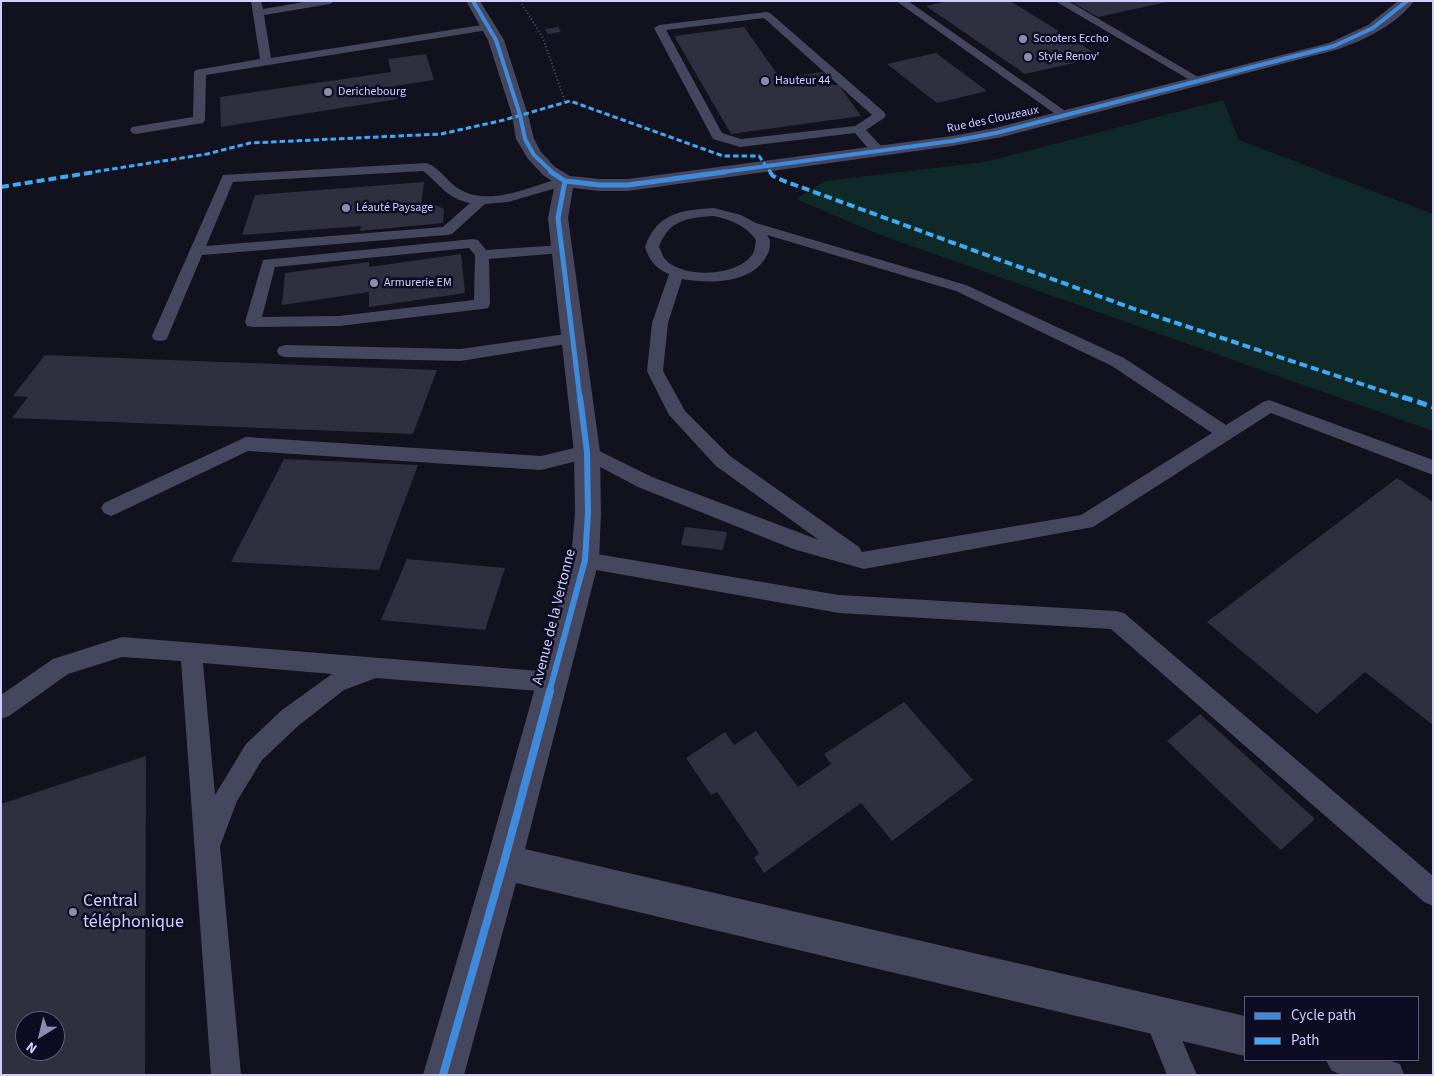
<!DOCTYPE html>
<meta charset="utf-8">
<style>
body{margin:0}
#map{position:relative;width:1434px;height:1076px;overflow:hidden;background:#12111e;font-family:"Source Sans 3",sans-serif}
canvas{display:block}
.frame{position:absolute;inset:0;border:2px solid #cfceff;pointer-events:none}
.legend{position:absolute;left:1244px;top:996px;width:175px;height:65px;box-sizing:border-box;background:#0e0c23;border:1px solid #5b5a7b;margin:0;padding:6px 9px;list-style:none;font-size:15px;color:#cfceff}
.legend li{display:flex;align-items:center;gap:10px;height:25px}
.legend b{width:25px;border:1px solid #5b5a7b}
.north{position:absolute;left:15px;top:1011px;width:50px;height:50px;box-sizing:border-box;background:#0e0c23;border:1px solid #5b5a7b;border-radius:50%;rotate:216deg;font-size:14px;font-weight:700;line-height:20px;text-align:center;color:#cfceff}
.north::after{content:'';display:block;margin:auto;width:18px;height:22px;background:#8d8cb0;clip-path:polygon(50% 0,100% 100%,50% 72%,0 100%)}
</style>
<div id="map">
<canvas width="1434" height="1076"></canvas>
<div class="frame"></div>
<ul class="legend">
<li><b style="height:6px;background:#408adc"></b>Cycle path</li>
<li><b style="height:6px;background:#3fa9f5"></b>Path</li>
</ul>
<div class="north">N</div>
</div>
<script>
const ctx = document.querySelector('canvas').getContext('2d');
ctx.lineJoin = 'round';
function fill(path, color) { ctx.fillStyle = color; ctx.fill(path, 'evenodd'); }
function trace(path, color, width, dash) { ctx.strokeStyle = color; ctx.lineWidth = width; ctx.lineCap = dash ? 'butt' : 'round'; ctx.setLineDash(dash || []); ctx.stroke(path); }
function write(font, color, halo, rows, align = 'center') {
  ctx.font = font + ' "Source Sans 3",sans-serif'; ctx.lineWidth = 5; ctx.setLineDash([]); ctx.textBaseline = 'middle'; ctx.strokeStyle = halo; ctx.fillStyle = color; for (const [text, x, y, turn = 0] of rows) {
    ctx.save(); ctx.translate(x, y); ctx.rotate((+turn || 0) * Math.PI / 180); ctx.textAlign = isNaN(turn) ? turn : align; if (halo) ctx.strokeText(text, 0, 0); ctx.fillText(text, 0, 0); ctx.restore();
  }
}
fill(new Path2D(`
 M1223,100L1239,140L1433,214V431L878,234L796,199L825,181L985,162Z`), '#0f2928');
fill(new Path2D(`
 M948,1H1010L1101,57L1025,74L926,6Z
 M1070,1H1167V2L1098,17Z
 M558,27L561,32L548,34L545,29Z
 M744,27L780,78L823,72L833,85H839L861,116L731,134L674,36Z
 M936,53L987,91L937,103L887,64Z
 M426,54L434,80L395,86L398,99L221,127L220,97L391,72L388,59Z
 M424,182L421,207L435,205L444,209L443,223L360,231L361,226L242,235L255,195Z
 M461,254L465,293L369,307V292L282,305L285,273L369,262V267Z
 M45,355L196,361L437,370L413,434L12,418L28,397L13,396Z
 M284,459L418,465L379,570L231,562Z
 M1397,478L1433,502V725L1365,672L1317,714L1207,622Z
 M685,527L727,532L723,550L681,545Z
 M407,559L505,568L485,630L381,620Z
 M904,702L973,780L892,841L861,803L764,873L754,858L759,853L717,792L711,795L686,758L725,732L734,745L756,731L798,787L831,764L824,754Z
 M1200,714L1315,819L1281,850L1167,741Z
 M146,756L145,1075H1V804ZM25,1021H55V1051H25Z`), '#302f40');
trace(new Path2D(`
 M520,1L543,38L565,102`), '#465865', 2, [1, 2.5]);
fill(new Path2D(`
 M251,1H261L263,9L310,1H335L330,4L264,15L271,58L488,24L493,27L488,30L206,75L205,120L203,123L136,134L132,133L130,130L132,127L193,117L194,72L196,70L260,59Z
 M896,1H908L1071,115L1065,119L1061,118Z
 M1055,1H1068L1205,81L1199,85L1195,83Z
 M766,12L770,13L884,112L886,115L884,118L866,130L883,148L884,151L883,154H873L855,133L740,147L713,139L654,28L659,25ZM764,18L872,115L855,126L741,139L722,133L666,30Z
 M426,163C440,167 447,182 459,189C492,208 532,185 565,177L572,181L570,184L508,202L485,204L452,234L447,235L202,255L168,336L166,340L160,341L154,340L152,336L223,175ZM423,171C441,185 446,198 470,203L443,227L206,246L233,182Z
 M714,208L741,215L756,223L966,285L1124,358L1226,425L1263,402L1269,400L1433,460V475L1271,413L1093,527L864,569L793,549L638,487L585,459L541,470L248,451L118,513L111,516L104,513L101,508L104,503L246,437L541,456L587,445L652,477L819,540L716,466L669,415L647,371L652,323L669,274C656,269 649,260 645,247C657,213 681,210 714,208ZM714,216C731,220 745,225 756,240C755,245 755,251 752,255C736,277 681,279 664,258C662,255 661,250 659,247C669,219 688,218 714,216ZM767,235L956,291L1112,366L1212,433L1081,515L862,552L859,547L730,456L685,411L663,371L668,323L682,279C709,284 753,284 767,255C770,251 770,245 770,240Z
 M473,239L478,240L486,250L562,245L567,246L569,249L567,252L562,253L489,259L490,304L488,308L482,309L339,326L253,327L247,326L245,322L263,260ZM469,248L475,255L474,300L339,316L262,317L275,267Z
 M573,333L579,334L581,338L579,342L460,361L285,357L279,355L277,351L279,347L285,345L460,349Z
 M585,552L839,595L1116,611L1124,613L1433,876V906L1424,902L1111,629L839,613L585,568L578,566L575,560L578,554Z
 M122,637L552,672L560,675L563,682L560,689L552,692L376,678L344,690L298,726L262,760L237,801L220,846L241,1075H211L181,661L122,657L68,674L9,716L1,719V695L53,659ZM203,663L332,674L282,710L246,744L215,795Z
 M1157,1001L1167,1005L1197,1075H1167L1143,1015L1147,1005Z
 M1326,1060H1388L1400,1064L1404,1075H1341L1331,1070Z`), '#45475f');
fill(new Path2D(`
 M466,1H480L504,40L528,115L534,139L541,152L555,167L570,176L600,179H628L952,136L995,128L1329,43L1368,25L1398,1H1414C1396,25 1366,39 1339,49L1002,137L952,146L628,191H600L573,188L568,218L600,452L601,513L599,560L525,849L1245,1016V1056L516,883L464,1075H423L486,862L571,560L575,513L574,452L548,218L555,183L543,175L528,159L516,139L512,115L488,40Z`), '#45475f');
trace(new Path2D(`
 M87,173L207,154L250,143L441,134L504,120L570,101L723,156H759L771,173`), '#3fa9f5', 3, [5.5, 3]);
trace(new Path2D(`
 M770,172L773,176L784,181L1137,310L1407,399
 M1,187L95,172`), '#3fa9f5', 4, [8, 4]);
trace(new Path2D(`
 M1403,397L1433,407`), '#3fa9f5', 5, [10, 5]);
trace(new Path2D(`
 M473,1L496,40L520,115L525,139L534,155L553,173
 M715,173L952,141L996,133L1334,46L1373,28L1407,1`), '#408adc', 4);
trace(new Path2D(`
 M551,172L565,181L558,218L580,399
 M565,181L600,185H628L724,172`), '#408adc', 5);
trace(new Path2D(`
 M549,693L585,560L588,513L587,452L580,397`), '#408adc', 6);
trace(new Path2D(`
 M443,1075L504,862L550,691`), '#408adc', 8);
for (const [x, y, r, color] of [
 [1023,39,5,"#8d8cb0"],
 [1028,57,5,"#8d8cb0"],
 [765,81,5,"#8d8cb0"],
 [328,92,5,"#8d8cb0"],
 [346,208,5,"#8d8cb0"],
 [374,283,5,"#8d8cb0"],
 [73,912,5,"#8d8cb0"]
]) { const dot = new Path2D(); dot.arc(x, y, r, 0, 2 * Math.PI); ctx.fillStyle = color; ctx.fill(dot); trace(dot, '#0e0c23', 2); }
write('12px', '#cfceff', '#0e0c23', [
 ["Scooters Eccho",1033,39],
 ["Style Renov'",1038,57],
 ["Hauteur 44",775,81],
 ["Derichebourg",338,92],
 ["Léauté Paysage",356,208],
 ["Armurerie EM",384,283]
], 'left');
write('12px', '#cfceff', '#0e0c23', [
 ["Rue des Clouzeaux",993,120,-12]
]);
write('15px', '#cfceff', '#0e0c23', [
 ["Avenue de la Vertonne",555,617,-76]
]);
write('18px', '#cfceff', '#0e0c23', [
 ["Central",83,902],
 ["téléphonique",83,923]
], 'left');
</script>
